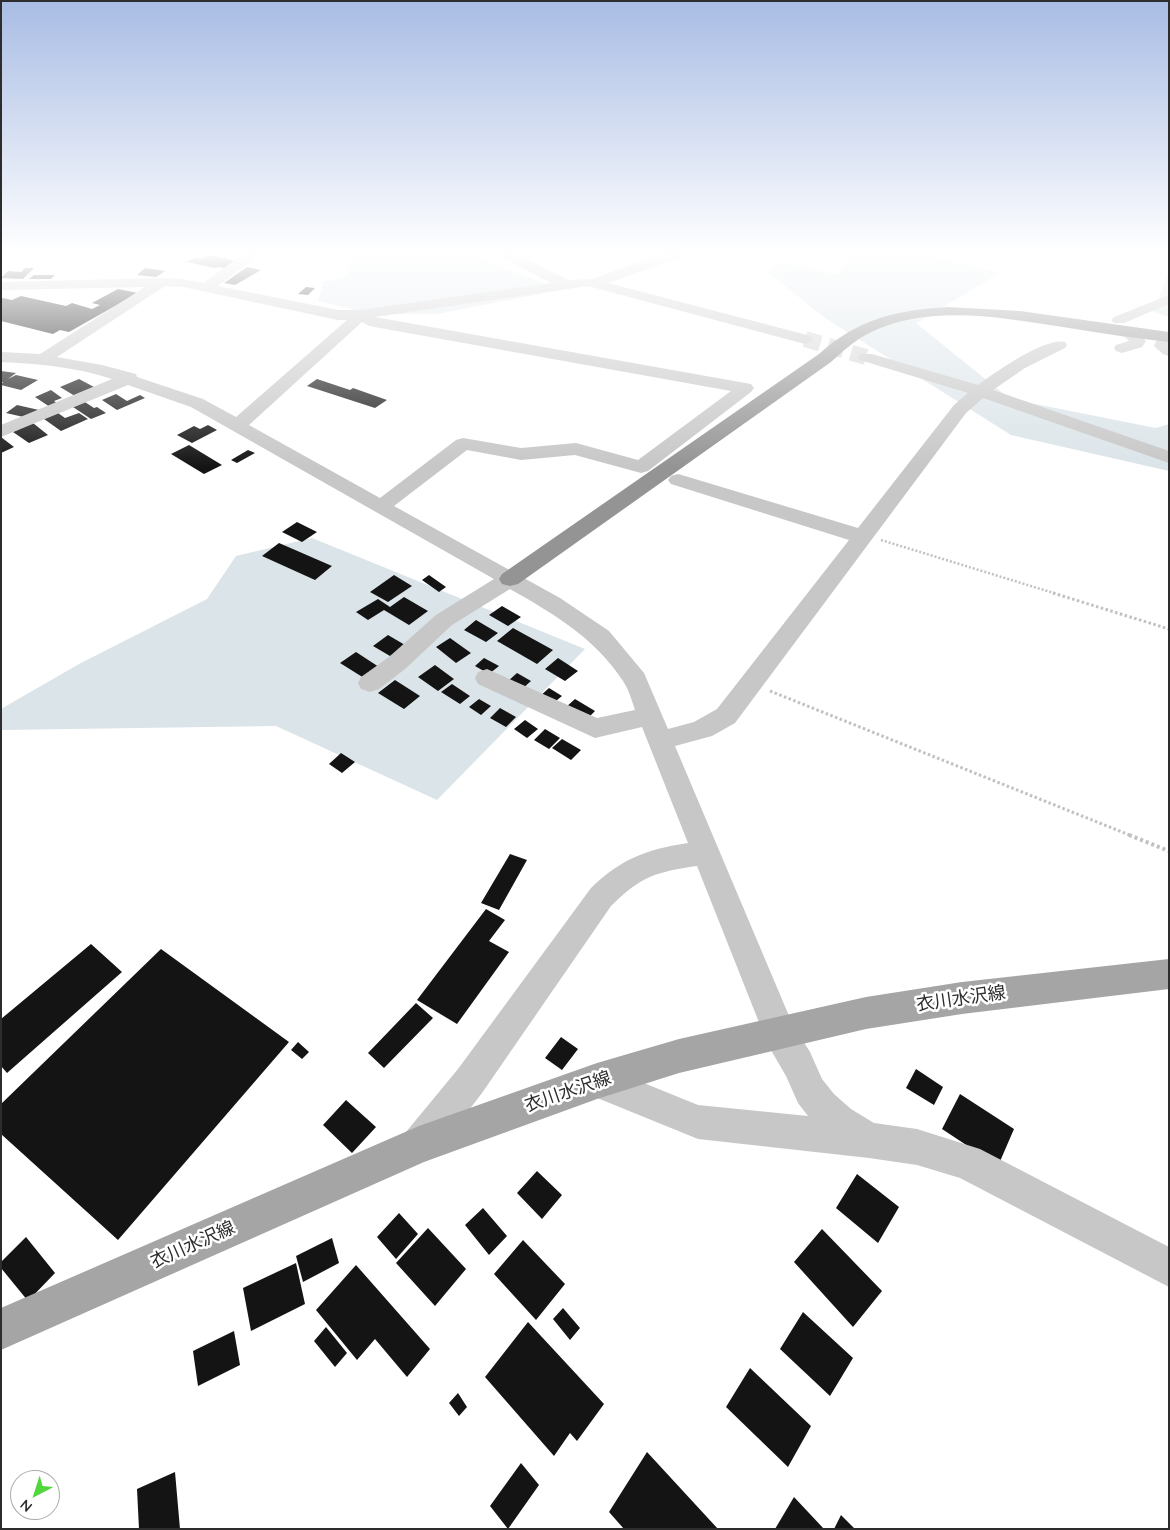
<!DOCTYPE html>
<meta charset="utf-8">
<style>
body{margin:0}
#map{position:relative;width:1170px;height:1530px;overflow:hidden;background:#fff;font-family:Quicksand,sans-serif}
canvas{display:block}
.frame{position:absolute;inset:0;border:2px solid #2d2d2d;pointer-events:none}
.north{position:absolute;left:10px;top:1470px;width:50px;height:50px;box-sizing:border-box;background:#fff;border:1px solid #ababab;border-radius:50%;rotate:220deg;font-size:14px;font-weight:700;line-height:20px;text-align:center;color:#2d2d2d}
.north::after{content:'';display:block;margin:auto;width:18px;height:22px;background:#52d63d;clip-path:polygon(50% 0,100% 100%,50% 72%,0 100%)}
</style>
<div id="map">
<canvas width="1170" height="1530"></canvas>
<div class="frame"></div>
<div class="north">N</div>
</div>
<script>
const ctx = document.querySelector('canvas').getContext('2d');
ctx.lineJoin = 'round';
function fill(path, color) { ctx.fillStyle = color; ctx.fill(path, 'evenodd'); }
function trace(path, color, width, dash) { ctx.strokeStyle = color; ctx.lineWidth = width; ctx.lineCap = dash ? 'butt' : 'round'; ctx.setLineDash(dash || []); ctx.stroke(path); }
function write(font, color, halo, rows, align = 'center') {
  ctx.font = font + ' Quicksand,"Noto Sans JP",sans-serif'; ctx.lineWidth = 5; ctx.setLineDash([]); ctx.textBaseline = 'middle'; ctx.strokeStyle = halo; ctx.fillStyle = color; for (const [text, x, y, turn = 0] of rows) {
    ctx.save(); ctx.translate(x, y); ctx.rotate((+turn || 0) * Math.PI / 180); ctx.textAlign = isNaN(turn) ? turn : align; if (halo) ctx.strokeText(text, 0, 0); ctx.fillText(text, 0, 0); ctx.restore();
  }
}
fill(new Path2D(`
 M352,252H462L561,290L437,314H373L318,301L323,282L347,276Z
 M854,252H913L1000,273L916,323L1010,399L1156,428L1169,424V471L1011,435L825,318L766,271L782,261L838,275Z
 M1169,270V317L1154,312Z
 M312,538L585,649L437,800L276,726L1,730V709L79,664L207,599L236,556Z`), '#dbe4e9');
fill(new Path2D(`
 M209,255L236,261L224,268L218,267L215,268L187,262L195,258L201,259Z
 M247,267L261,270L235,285L224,283Z
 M25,268H34L23,279L1,278L8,271L21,272Z
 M145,268L165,271L156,277L137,275Z
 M34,275H55L51,279H29Z
 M306,287L315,288L308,295L298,294Z
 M118,289L138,293L69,332L60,330L53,334L1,321V299L3,298L12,300L21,296L66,306L72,303L92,309L100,305L92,303Z
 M1,371L16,373L8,379L16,375L38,380L21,390L1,385L3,382H1Z
 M79,379L94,387L75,396L60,387Z
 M317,379L350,390L353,388L387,400L375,408L307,386Z
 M51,390L62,398L54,401L58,404L50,407L35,397Z
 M116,394L127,401L140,395L145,398L117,410L102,400Z
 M85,402L94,408L97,407L106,413L91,419L73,407Z
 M17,405L39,410L28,418L6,413Z
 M58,413L65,418L79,413L88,419L61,431L44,419Z
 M33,423L48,435L29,443L13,432Z
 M208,425L217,430L192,443L177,435L194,426L200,429Z
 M1,437L14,447L1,453Z
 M189,445L222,465L204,474L171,454Z
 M248,450L255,453L237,463L231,460Z
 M297,522L317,532L302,542L282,532Z
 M279,543L332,566L315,580L262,556Z
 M394,575L412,586L388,602L370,592Z
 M429,575L446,587L439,592L422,580Z
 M404,597L428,611L409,625L384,610L368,620L356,612L378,599L390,607Z
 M502,606L521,617L508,626L489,615Z
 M476,620L498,633L486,642L464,630Z
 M513,628L553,650L537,664L497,641Z
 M388,635L405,645L390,656L373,646Z
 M450,638L471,653L456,663L436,647Z
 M356,652L379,667L364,678L340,663Z
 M484,658L499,666L489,674L475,666Z
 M558,658L578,671L565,681L545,669Z
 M435,665L454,679L438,691L418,677Z
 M517,673L531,681L521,690L507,682Z
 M395,680L420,696L404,709L378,693Z
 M452,684L470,696L460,704L441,692Z
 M549,688L562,696L551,705L539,697Z
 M479,699L491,706L481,715L469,707Z
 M575,699L595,711L586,720L565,708Z
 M500,708L516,717L506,727L490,718Z
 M525,720L538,729L527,738L514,729Z
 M545,729L560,738L549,749L534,740Z
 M562,739L581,750L571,760L552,748Z
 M341,753L355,762L342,773L329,764Z
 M510,854L527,860L499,910L481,903Z
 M486,909L505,920L489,941L509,952L457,1024L417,1000Z
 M91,944L122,972L7,1073L1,1066V1019Z
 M161,949L289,1042L118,1240L1,1134V1104Z
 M416,1003L433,1018L384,1068L368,1053Z
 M561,1037L578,1049L562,1070L545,1058Z
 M298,1042L309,1052L302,1059L291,1050Z
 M916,1069L943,1087L934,1105L906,1088Z
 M960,1094L1014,1129L998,1166L942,1129Z
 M346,1100L376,1127L352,1153L323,1125Z
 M537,1171L562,1195L542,1219L517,1193Z
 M857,1174L899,1207L878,1243L836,1208Z
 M483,1208L507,1236L489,1255L465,1225Z
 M399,1213L418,1234L396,1259L377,1237Z
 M428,1228L466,1269L435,1306L396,1263Z
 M822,1229L882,1291L853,1327L794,1262Z
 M26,1237L55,1273L28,1301L1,1268V1262Z
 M332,1238L339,1263L303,1282L296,1256Z
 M523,1240L565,1284L536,1320L494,1274Z
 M296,1263L305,1304L251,1331L243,1288Z
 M356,1265L430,1349L407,1377L375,1339L357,1360L316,1310Z
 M563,1308L580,1328L570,1340L553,1319Z
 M803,1312L853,1358L830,1396L780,1349Z
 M528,1322L604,1404L577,1441L570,1433L554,1456L485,1377Z
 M326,1327L347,1353L335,1367L314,1341Z
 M234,1331L240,1365L198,1386L193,1351Z
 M750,1368L811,1426L788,1467L726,1407Z
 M458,1393L467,1407L459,1416L449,1403Z
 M647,1452L718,1529H624L609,1512Z
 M521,1463L539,1485L508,1529L490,1506Z
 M175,1472L180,1529H139L137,1489Z
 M794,1497L824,1529H775Z
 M841,1515L855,1529H834Z`), '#141414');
trace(new Path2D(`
 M805,339L866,357`), '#d5d5d5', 16, [16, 8]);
trace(new Path2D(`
 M881,540L1057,594`), '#c1c1c1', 2.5, [2, 2]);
trace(new Path2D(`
 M1053,593L1169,629
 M770,691L1132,836`), '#c1c1c1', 3, [2.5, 2.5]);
trace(new Path2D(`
 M1129,835L1169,851`), '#c1c1c1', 4, [3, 3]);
fill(new Path2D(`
 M246,252H263L218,286L338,310H361L551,283L492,252H511L569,280L592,279L667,252H689L687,255L608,283L811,336L813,339L811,342L805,344L588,286L375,317L751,384L754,388L751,392L648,471L641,473L575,455L521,460L467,450L394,506L560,598L609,631L644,673L668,729L694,722L717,709L849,540L671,484L668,480L671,476L678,474L685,476L858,528L954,405L968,393L860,360L858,357L860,354H872L978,385C994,373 1045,337 1065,342L1067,345L1065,348L1025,368L993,390L1169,451V463L983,398L966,413L735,723L712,736L675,746L792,1023L810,1052L822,1079L834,1094L851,1109L874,1123L917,1129L980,1149L1169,1247V1287L960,1178L917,1165L869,1158L698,1139L585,1093L580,1081L585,1069L597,1064L698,1105L808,1116L798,1103L786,1076L768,1045L697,866C656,872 641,876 611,906L482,1093L432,1158L419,1163L406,1158L401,1145L406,1132L458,1069L591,888C621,859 647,849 688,843L642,727L595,738L478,684L475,678L478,672L487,669L597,718L635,710C632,701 629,690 623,681C595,638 554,614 510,589L452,625L405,669L379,689L370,692L361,689L358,683L361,677L389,657L436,615L494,579L191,407L128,385L1,437V425L112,379C77,367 39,364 1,362V352L40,354L145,287L1,290V282L162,278L183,279L203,283ZM165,286L183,287L338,320H347L236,417L203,399L137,377L136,374L102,365L57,357ZM362,322L369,326L731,391L638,460L576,443L521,448L463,438L456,440L380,498L249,425Z
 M1161,252H1169V257Z
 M1169,295V304L1124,323H1114L1111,320L1114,317Z
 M1120,326L1137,331L1146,341L1142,347L1122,353L1116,351L1114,348L1116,345L1129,341L1125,337L1114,334L1112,331L1114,328Z
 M1169,335V356L1163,354L1154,346L1157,339Z`), '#c7c7c7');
fill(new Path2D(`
 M1169,959V989L962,1014L866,1029L679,1073L597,1099L424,1162L1,1350V1308L419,1126L597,1063L679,1039L866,997L962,982Z`), '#a5a5a5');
fill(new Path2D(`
 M948,307L1020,311L1169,332V342C1133,338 1098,333 1063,327C1003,318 935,305 878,329C860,336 845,349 831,362L518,584L510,586L502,584L499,579L502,574L819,354C858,319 896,310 948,307Z`), '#949494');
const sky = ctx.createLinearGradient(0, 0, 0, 467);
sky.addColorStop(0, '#a8bce4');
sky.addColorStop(0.54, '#fff');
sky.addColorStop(1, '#ffffff00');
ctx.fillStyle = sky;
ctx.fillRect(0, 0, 1170, 467);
write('18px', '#2d2d2d', '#fff', [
 ["衣川水沢線",961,999,-8],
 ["衣川水沢線",568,1092,-19],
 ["衣川水沢線",193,1245,-24]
]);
</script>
